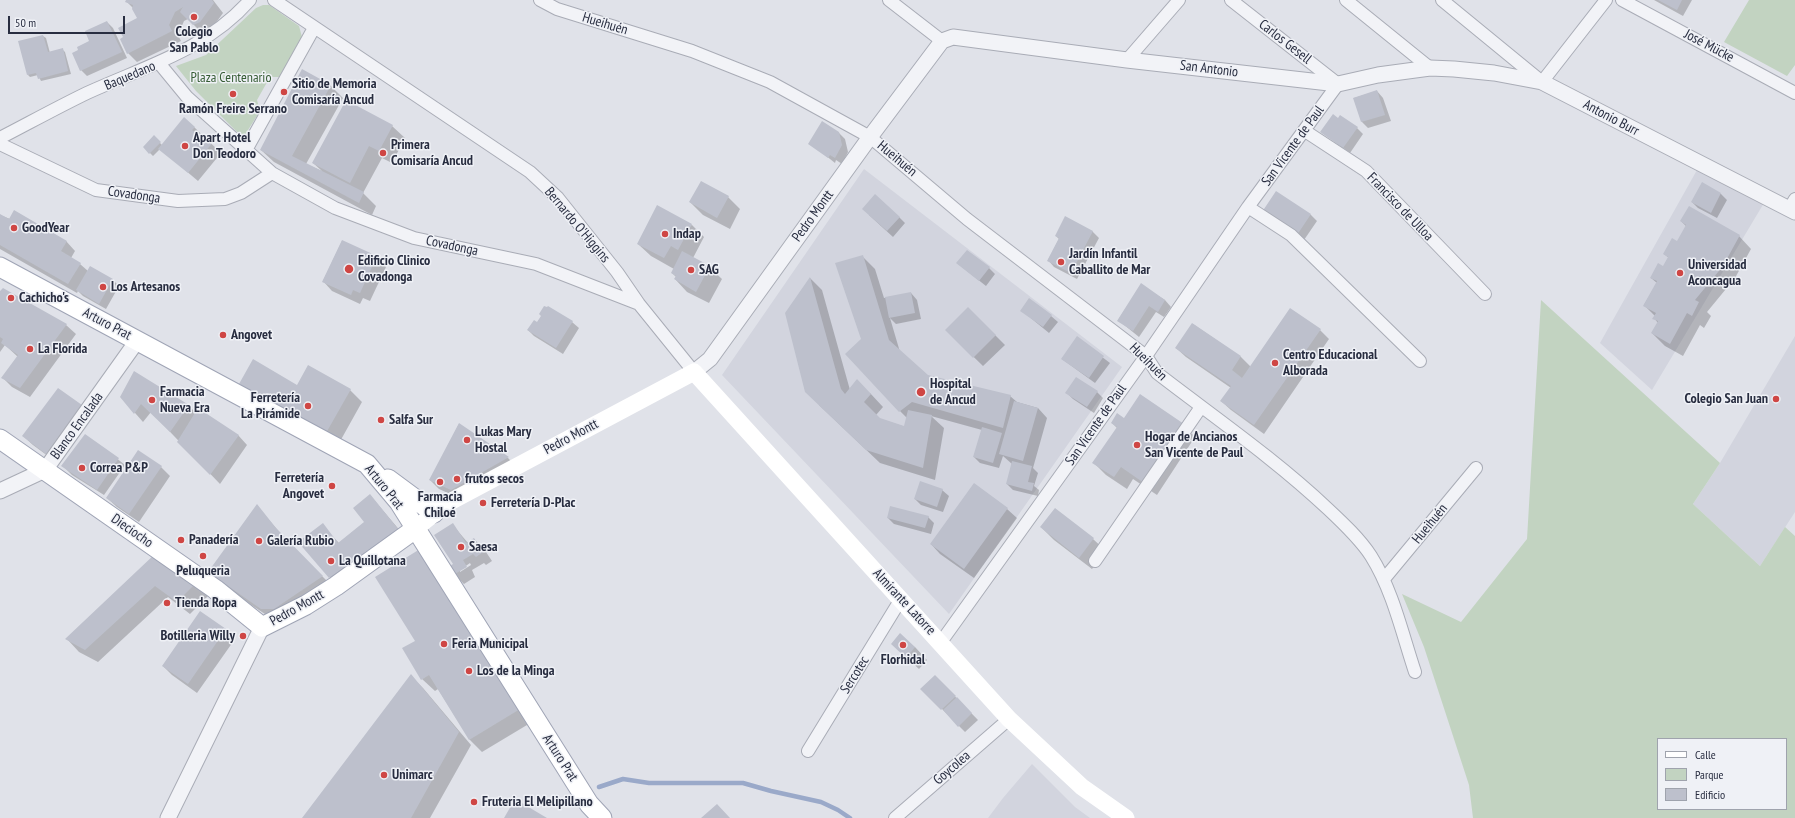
<!DOCTYPE html>
<meta charset="utf-8">
<style>
body{margin:0}
#map{position:relative;width:1795px;height:818px;overflow:hidden;background:#e0e2e9;font-family:"PT Sans Narrow",sans-serif}
canvas{display:block}
.legend{position:absolute;left:1657px;top:738px;width:130px;height:72px;box-sizing:border-box;background:#eff1f6;border:1px solid #9fa3ad;margin:0;padding:5px 7px;list-style:none;font-size:12px;color:#282d40}
.legend li{display:flex;align-items:center;gap:8px;height:20px}
.legend b{width:20px;border:1px solid #9fa3ad}
.scale{position:absolute;left:8px;top:16px;width:117px;height:18px;box-sizing:border-box;border:2px solid #282d40;border-top:0;padding-left:5px;font-size:12px;line-height:14px;white-space:nowrap;color:#282d40;-webkit-text-stroke:3px #eff1f6;paint-order:stroke}
</style>
<div id="map">
<canvas width="1795" height="818"></canvas>
<ul class="legend">
<li><b style="height:5px;background:#fff"></b>Calle</li>
<li><b style="height:11px;background:#c2d3c1"></b>Parque</li>
<li><b style="height:11px;background:#bdc0cc"></b>Edificio</li>
</ul>
<div class="scale">50 m</div>
</div>
<script>
const ctx = document.querySelector('canvas').getContext('2d');
ctx.lineJoin = 'round';
function fill(path, color) { ctx.fillStyle = color; ctx.fill(path, 'evenodd'); }
function trace(path, color, width, dash) { ctx.strokeStyle = color; ctx.lineWidth = width; ctx.lineCap = dash ? 'butt' : 'round'; ctx.setLineDash(dash || []); ctx.stroke(path); }
function write(font, color, halo, rows, align = 'center') {
  ctx.font = font + ' "PT Sans Narrow",sans-serif'; ctx.lineWidth = 3; ctx.setLineDash([]); ctx.textBaseline = 'middle'; ctx.strokeStyle = halo; ctx.fillStyle = color; for (const [text, x, y, turn = 0] of rows) {
    ctx.save(); ctx.translate(x, y); ctx.rotate((+turn || 0) * Math.PI / 180); ctx.textAlign = isNaN(turn) ? turn : align; if (halo) ctx.strokeText(text, 0, 0); ctx.fillText(text, 0, 0); ctx.restore();
  }
}
fill(new Path2D(`
 M864,169L1122,367L949,614L722,375Z
 M1697,170L1764,203L1652,390L1600,343Z
 M1795,336V512L1760,566L1693,504L1720,463Z
 M1032,764L1075,807L1090,818H988L1003,798Z`), '#d2d4de');
fill(new Path2D(`
 M1749,0H1795V65L1787,76L1724,42Z
 M263,5H269L299,26L302,37L279,77H270L257,100L260,111L243,138L196,91L176,66L206,55L256,8Z
 M1541,300L1720,463L1693,504L1760,566L1785,527L1795,536V818H1473L1469,785L1424,647L1402,594L1461,622L1527,539ZM1658,739H1786V809H1658Z`), '#c2d3c1');
fill(new Path2D(`
 M128,0H213L223,13L210,31L203,34L188,19L184,21L178,35L181,41L137,62L128,53L124,38L139,18L134,9L127,2Z
 M1654,0H1692L1683,16Z
 M107,22L113,28L127,58L87,76L81,70L91,42Z
 M43,36L46,38L50,53L62,49L65,52L71,74L41,81L38,75L30,77L28,75Z
 M330,85L343,98L306,164L322,171L313,163L392,126L405,138L392,163L382,158L363,193L376,206L372,215L274,162L261,150Z
 M1377,91L1383,98L1391,121L1368,128L1362,122L1354,98Z
 M1338,119L1357,128L1363,134L1350,153L1322,132Z
 M194,127L221,153L198,181L160,149L153,156L144,147L154,137L162,145Z
 M839,133L845,139L848,152L842,164L836,160L835,163L810,143Z
 M1702,184L1721,194L1727,200L1717,218L1698,208L1692,202Z
 M1276,192L1311,215L1317,221L1304,240L1269,218Z
 M728,197L740,209L730,229L703,215L690,202Z
 M0,215L66,241L75,251L71,258L80,264L88,271L90,267L113,280L119,286L106,309L83,296L78,291L77,293L0,249Z
 M869,215L899,217L905,223L893,237Z
 M1681,221L1739,236L1751,249L1735,278L1707,312L1711,316L1704,328L1700,325L1683,356L1665,346L1652,333L1658,323L1654,318L1655,316L1644,305L1657,283L1651,278L1664,267L1669,258L1664,254L1678,243L1687,227Z
 M692,225L704,237L693,258L709,267L722,279L709,303L687,292L675,279L676,277L672,273L674,269L651,256L638,244Z
 M1092,231L1099,238L1077,279L1054,267L1048,260L1059,239L1056,236Z
 M342,241L377,257L386,267L370,301L363,298L360,304L332,291L323,281Z
 M862,256L875,269L884,298L911,293L917,300L921,319L896,324L890,318L900,352L928,376L1010,396L1017,402L1038,408L1047,418L1033,468L1038,473L1034,486L1039,490L1038,496L1013,490L1007,484L1012,464L1003,456L999,468L980,463L974,457L982,430L931,416L944,428L935,480L880,463L819,405L810,278L822,290L850,390L870,393L883,407L876,415L880,419L905,427L907,418L900,411L863,339Z
 M957,263L989,268L995,274L986,286Z
 M1141,285L1165,300L1171,307L1164,317L1156,312L1139,337L1118,320Z
 M0,293L66,325L76,334L30,397L12,387L3,378L18,357L5,345L0,352Z
 M548,307L572,322L579,328L563,354L534,336L528,330L537,323Z
 M968,308L1005,345L983,366L946,330Z
 M1021,310L1051,316L1058,322L1049,333Z
 M1193,324L1241,357L1251,367L1320,330L1329,339L1264,434L1231,410L1221,401L1231,388L1186,357L1176,348Z
 M1077,338L1110,363L1095,383L1062,359Z
 M240,384L350,390L362,402L338,445L253,396Z
 M1097,392L1103,398L1094,413L1073,399L1067,393Z
 M121,397L188,405L196,413L238,435L247,445L220,484L151,412L143,422Z
 M81,406L90,416L56,462L33,445L23,436Z
 M1124,419L1183,425L1195,437L1157,495L1133,479L1127,489L1106,475L1094,463L1117,428L1112,423Z
 M459,424L508,458L517,467L461,499L439,489L430,480Z
 M110,453L125,465L104,495L72,475L63,466Z
 M161,467L170,476L139,522L117,507L107,498Z
 M974,485L1007,509L1017,518L974,578L940,554L931,544Z
 M942,490L949,496L943,512L921,505L915,499Z
 M370,495L407,539L339,586L330,577L322,525L339,543L365,522Z
 M257,506L288,542L335,589L271,618L221,585L209,572Z
 M928,517L934,523L931,534L894,524L888,518Z
 M452,524L468,543L474,539L484,549L492,561L486,565L484,563L472,570L475,577L464,584L454,574ZM470,563L471,565L460,572V570Z
 M1041,527L1093,539L1106,551L1092,569L1054,540Z
 M156,555L195,584L208,596L190,614L168,597L98,662L79,652L67,639Z
 M377,577L532,722L482,752L470,740L438,689L435,691L422,679L416,641Z
 M225,630L235,639L197,693L172,675L163,666Z
 M892,644L915,647L927,660L919,669Z
 M411,676L423,688L471,745L430,818H303Z
 M935,676L978,720L965,732L922,689Z`), '#0003');
trace(new Path2D(`
 M599,787L623,779L649,783H743L771,791L821,802L838,810L850,818`), '#9aa9c9', 4.5);
fill(new Path2D(`
 M126,0H212L214,3L200,22L193,25L180,12L183,7L175,12L169,25L172,31L127,54L120,39L123,37L118,28L137,18L132,9L133,5L125,2Z
 M1658,0H1682L1677,10Z
 M107,21L122,52L80,71L72,53L78,50L77,47L89,41L85,31Z
 M43,35L48,52L63,48L68,71L38,79L36,73L27,75L18,41Z
 M302,69L331,85L292,156L364,192L359,203L260,150Z
 M1377,90L1385,115L1361,122L1353,98Z
 M346,100L393,125L379,151L369,146L350,183L312,163Z
 M1333,114L1338,118L1340,115L1358,127L1343,148L1320,132Z
 M184,117L195,127L192,130L202,138L204,136L213,142L188,173L158,149Z
 M822,121L839,132L842,145L835,158L830,155L828,158L808,144Z
 M154,135L161,142L149,154L143,147Z
 M701,181L729,196L717,218L689,202Z
 M1702,182L1721,193L1711,213L1691,202Z
 M1276,191L1311,214L1297,235L1262,212Z
 M875,194L900,217L887,231L862,209Z
 M657,205L692,224L678,250L671,246L664,258L637,244Z
 M1689,206L1740,235L1723,266L1695,300L1699,302L1692,316L1687,313L1670,344L1651,333L1658,321L1652,319L1656,313L1643,306L1657,281L1650,278L1658,263L1663,266L1668,257L1663,254L1672,238L1677,241L1686,225L1680,221Z
 M14,210L67,241L61,251L81,263L68,284L0,245V214L9,219Z
 M1065,216L1093,231L1071,273L1047,261L1059,238L1055,236Z
 M342,240L377,256L360,293L353,290L351,295L322,282Z
 M967,250L990,267L979,281L956,263Z
 M682,251L710,266L696,292L674,279L676,276L671,273Z
 M863,255L889,340L928,375L1011,395L1003,428L912,402L899,412L845,354L861,339L835,263Z
 M90,266L113,279L99,304L76,290Z
 M810,277L841,389L845,394L857,379L871,394L864,402L880,418L904,426L908,410L932,415L923,468L866,450L805,392L785,313Z
 M1141,283L1165,300L1158,312L1149,306L1133,331L1117,321Z
 M3,288L67,324L20,388L1,378L18,355L1,343L3,339L0,337V291Z
 M911,292L915,313L889,318L885,297Z
 M1029,298L1052,315L1043,327L1020,311Z
 M544,306L547,307L548,306L573,321L556,348L527,330L534,320L537,322L541,316L539,314Z
 M968,307L996,335L973,358L945,330Z
 M1290,308L1321,329L1254,425L1220,401L1231,386L1175,348L1192,323L1241,356L1232,370L1242,378Z
 M1077,336L1104,356L1089,378L1061,359Z
 M253,359L297,385L308,365L351,389L326,433L239,384Z
 M134,371L189,405L170,432L141,404L134,414L120,397Z
 M1076,377L1098,391L1087,407L1065,393Z
 M58,388L82,405L46,454L22,436Z
 M1140,394L1184,424L1144,483L1121,467L1114,477L1092,463L1117,427L1111,423L1117,413L1124,418Z
 M1014,401L1038,408L1023,461L999,454Z
 M198,408L239,435L210,475L177,442Z
 M459,423L509,457L451,490L429,480Z
 M982,427L1002,433L993,463L973,457Z
 M85,434L119,458L97,490L61,466Z
 M138,450L162,466L129,514L106,498Z
 M1012,461L1032,466L1028,482L1034,483L1032,491L1006,484Z
 M920,481L943,489L937,507L914,499Z
 M974,483L1008,508L964,569L930,544Z
 M370,494L398,529L329,578L298,542L323,523L338,543L364,522L353,508Z
 M257,504L276,528L323,576L274,609H261L208,572Z
 M890,506L929,516L925,528L887,518Z
 M1055,508L1094,538L1079,558L1040,527Z
 M453,523L466,543L474,538L483,552L476,557L473,554L463,560L467,567L453,575L448,567L453,564L434,535Z
 M420,549L520,709L469,740L429,675L421,680L402,648L415,641L375,577Z
 M156,553L196,583L177,602L155,586L85,650L65,639Z
 M200,611L226,629L188,684L162,666Z
 M900,633L915,647L906,658L891,644Z
 M411,674L459,732L411,818H302Z
 M935,675L956,696L941,710L920,689Z
 M957,697L972,713L958,727L943,710Z
 M515,799L547,818H504Z
 M717,804L730,818H701Z`), '#bdc0cc');
const minor = new Path2D(`
 M274,0L530,172L558,198L617,272L639,304L694,372
 M540,0L557,9L692,51L770,82L870,137L967,219L1146,356L1157,373C1214,417 1275,459 1328,509C1343,523 1360,539 1371,556C1393,591 1402,633 1415,672
 M889,0L942,41
 M1346,0L1430,68
 M1442,0L1542,82L1606,0
 M1622,0L1795,93
 M1127,60L1179,0
 M159,63L187,97L272,173
 M1305,131L1366,171L1485,294
 M0,138C29,123 58,107 87,93C146,66 206,50 250,0
 M0,144L96,190L178,201L225,199L241,193L272,173L335,208L414,238L536,264L639,304
 M246,150L314,28
 M1248,207L1291,235L1420,361
 M1789,209L1795,199
 M1095,561L1201,407
 M1384,579L1476,468
 M941,642L1146,356L1248,207L1338,84L1231,0
 M808,751L901,599
 M895,818L1009,719`);
const tertiary = new Path2D(`
 M694,372L710,359L870,137L942,41L953,37L1127,60L1338,84L1378,75L1430,68L1454,69L1494,73L1542,82L1795,212
 M0,491L45,470L137,341
 M168,818L262,627`);
const primary = new Path2D(`
 M0,267L367,464L399,502L567,769L589,804L602,818
 M0,439L215,589L262,627L306,605L336,586L415,529
 M388,479L434,513`);
trace(minor, '#a9acb6', 14);
trace(tertiary, '#a9acb6', 17);
trace(primary, '#9fa4b5', 21);
trace(minor, '#f2f3f7', 12);
trace(tertiary, '#f2f3f7', 15);
trace(new Path2D(`
 M415,529L446,504L694,372L1009,719L1082,787L1126,818`), '#fff', 17);
trace(primary, '#fff', 19);
for (const [x, y, r, color] of [
 [194,17,4,"#cf4644"],
 [284,92,4,"#cf4644"],
 [233,94,4,"#cf4644"],
 [185,146,4,"#cf4644"],
 [383,153,4,"#cf4644"],
 [14,228,4,"#cf4644"],
 [665,234,4,"#cf4644"],
 [1061,262,4,"#cf4644"],
 [349,269,5,"#cf4644"],
 [691,270,4,"#cf4644"],
 [1680,273,4,"#cf4644"],
 [103,287,4,"#cf4644"],
 [11,298,4,"#cf4644"],
 [223,335,4,"#cf4644"],
 [30,349,4,"#cf4644"],
 [1275,363,4,"#cf4644"],
 [921,392,5,"#cf4644"],
 [1776,399,4,"#cf4644"],
 [152,400,4,"#cf4644"],
 [308,406,4,"#cf4644"],
 [381,420,4,"#cf4644"],
 [467,440,4,"#cf4644"],
 [1137,445,4,"#cf4644"],
 [82,468,4,"#cf4644"],
 [457,479,4,"#cf4644"],
 [440,482,4,"#cf4644"],
 [332,486,4,"#cf4644"],
 [483,503,4,"#cf4644"],
 [181,540,4,"#cf4644"],
 [259,541,4,"#cf4644"],
 [461,547,4,"#cf4644"],
 [203,556,4,"#cf4644"],
 [331,561,4,"#cf4644"],
 [167,603,4,"#cf4644"],
 [243,636,4,"#cf4644"],
 [444,644,4,"#cf4644"],
 [903,645,4,"#cf4644"],
 [469,671,4,"#cf4644"],
 [384,775,4,"#cf4644"],
 [474,802,4,"#cf4644"]
]) { const dot = new Path2D(); dot.arc(x, y, r, 0, 2 * Math.PI); ctx.fillStyle = color; ctx.fill(dot); trace(dot, '#eff1f6', 1.5); }
write('14px', '#282d40', '#eff1f6', [
 ["Hueihuén",605,24,17],
 ["Carlos Gesell",1285,42,38],
 ["José Mücke",1709,46,28],
 ["San Antonio",1209,69,7],
 ["Baquedano",130,76,-23],
 ["Antonio Burr",1611,118,28],
 ["San Vicente de Paul",1293,146,-54],
 ["Hueihuén",897,159,40],
 ["Covadonga",134,195,8],
 ["Francisco de Ulloa",1400,207,46],
 ["Pedro Montt",813,216,-54],
 ["Bernardo O'Higgins",577,225,50],
 ["Covadonga",452,246,12],
 ["Arturo Prat",107,324,28],
 ["Hueihuén",1148,362,45],
 ["San Vicente de Paul",1096,425,-55],
 ["Blanco Encalada",77,426,-54],
 ["Pedro Montt",571,437,-28],
 ["Arturo Prat",384,487,51],
 ["Hueihuén",1430,524,-51],
 ["Dieciocho",132,531,35],
 ["Almirante Latorre",904,602,47],
 ["Pedro Montt",297,608,-29],
 ["Sercotec",855,675,-58],
 ["Arturo Prat",560,758,57],
 ["Goycolea",952,768,-41]
]);
write('bold 14px', '#282d40', '#eff1f6', [
 ["Colegio",194,32,"center"],
 ["San Pablo",194,48,"center"],
 ["Sitio de Memoria",292,84],
 ["Comisaría Ancud",292,100],
 ["Ramón Freire Serrano",233,109,"center"],
 ["Apart Hotel",193,138],
 ["Don Teodoro",193,154],
 ["Primera",391,145],
 ["Comisaría Ancud",391,161],
 ["GoodYear",22,228],
 ["Indap",673,234],
 ["Jardín Infantil",1069,254],
 ["Caballito de Mar",1069,270],
 ["Edificio Clinico",358,261],
 ["Covadonga",358,277],
 ["Universidad",1688,265],
 ["Aconcagua",1688,281],
 ["SAG",699,270],
 ["Los Artesanos",111,287],
 ["Cachicho's",19,298],
 ["Angovet",231,335],
 ["La Florida",38,349],
 ["Centro Educacional",1283,355],
 ["Alborada",1283,371],
 ["Hospital",930,384],
 ["de Ancud",930,400],
 ["Farmacia",160,392],
 ["Nueva Era",160,408],
 ["Ferretería",300,398,"right"],
 ["La Pirámide",300,414,"right"],
 ["Colegio San Juan",1768,399,"right"],
 ["Salfa Sur",389,420],
 ["Lukas Mary",475,432],
 ["Hostal",475,448],
 ["Hogar de Ancianos",1145,437],
 ["San Vicente de Paul",1145,453],
 ["Correa P&P",90,468],
 ["Ferretería",324,478,"right"],
 ["Angovet",324,494,"right"],
 ["frutos secos",465,479],
 ["Farmacia",440,497,"center"],
 ["Chiloé",440,513,"center"],
 ["Ferretería D-Plac",491,503],
 ["Panadería",189,540],
 ["Galería Rubio",267,541],
 ["Saesa",469,547],
 ["La Quillotana",339,561],
 ["Peluqueria",203,571,"center"],
 ["Tienda Ropa",175,603],
 ["Botilleria Willy",235,636,"right"],
 ["Feria Municipal",452,644],
 ["Florhidal",903,660,"center"],
 ["Los de la Minga",477,671],
 ["Unimarc",392,775],
 ["Fruteria El Melipillano",482,802]
], 'left');
write('14px', '#365c35', '#eff1f6', [
 ["Plaza Centenario",231,78]
]);
</script>
